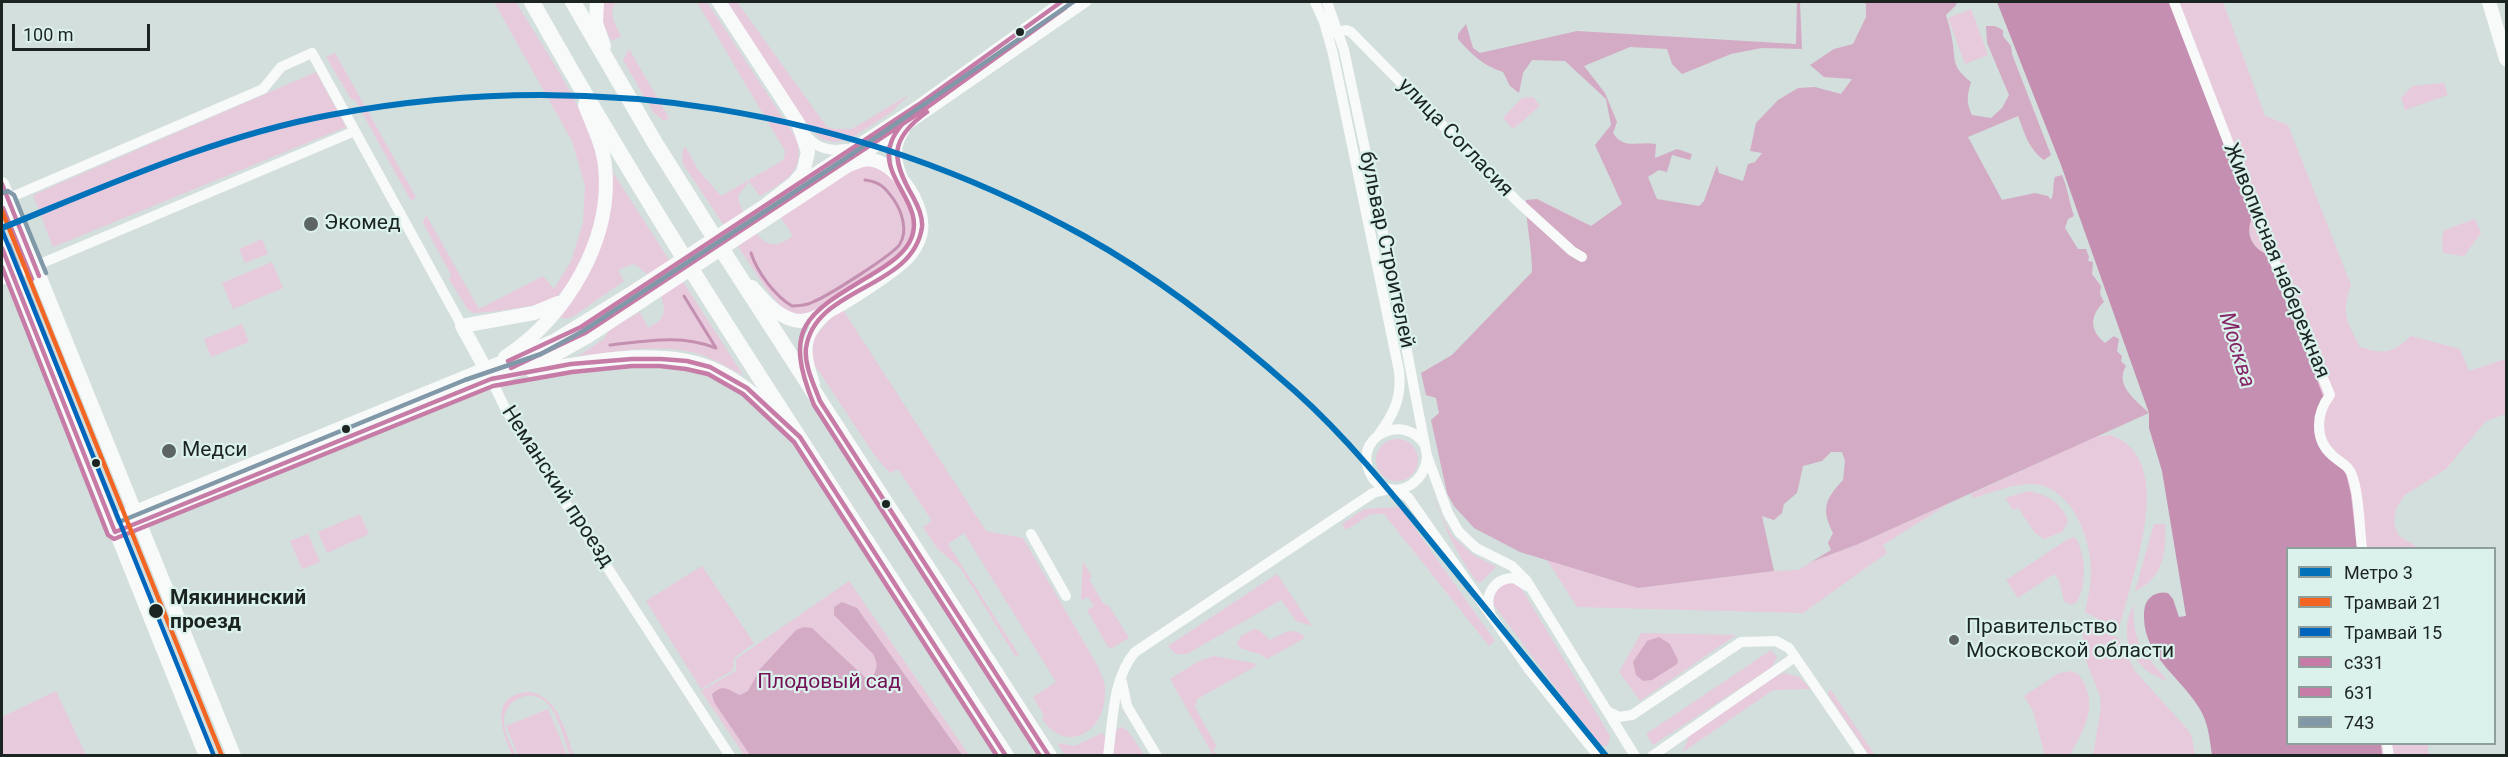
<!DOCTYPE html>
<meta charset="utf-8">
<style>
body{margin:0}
#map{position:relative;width:2508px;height:757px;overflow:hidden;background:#d3dfdc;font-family:Roboto,sans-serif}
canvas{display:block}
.frame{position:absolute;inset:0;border:3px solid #1c2422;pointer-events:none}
.legend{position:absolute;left:2286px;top:547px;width:210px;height:198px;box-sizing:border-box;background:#dbf1ec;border:2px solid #8f9f9b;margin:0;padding:8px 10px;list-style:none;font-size:18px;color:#1c2422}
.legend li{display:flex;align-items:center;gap:12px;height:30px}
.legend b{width:30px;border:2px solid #8f9f9b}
.scale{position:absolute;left:12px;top:24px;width:138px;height:27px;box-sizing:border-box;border:3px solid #1c2422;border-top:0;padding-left:8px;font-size:18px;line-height:21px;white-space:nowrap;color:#1c2422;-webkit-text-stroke:4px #dbf1ec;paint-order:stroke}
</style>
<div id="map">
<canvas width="2508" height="757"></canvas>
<div class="frame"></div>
<ul class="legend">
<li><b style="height:8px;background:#0072ba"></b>Метро 3</li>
<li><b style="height:8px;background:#f26522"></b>Трамвай 21</li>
<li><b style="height:8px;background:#0065bd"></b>Трамвай 15</li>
<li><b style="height:8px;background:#c67ca6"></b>с331</li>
<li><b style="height:8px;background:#c67ca6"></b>631</li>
<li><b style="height:8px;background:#8098a7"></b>743</li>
</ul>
<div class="scale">100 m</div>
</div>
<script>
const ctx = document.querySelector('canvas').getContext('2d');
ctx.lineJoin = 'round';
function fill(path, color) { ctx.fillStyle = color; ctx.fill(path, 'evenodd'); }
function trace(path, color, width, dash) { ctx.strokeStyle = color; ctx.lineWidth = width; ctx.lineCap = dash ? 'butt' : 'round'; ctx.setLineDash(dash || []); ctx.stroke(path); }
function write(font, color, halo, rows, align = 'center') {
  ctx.font = font + ' Roboto,sans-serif'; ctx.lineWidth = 4.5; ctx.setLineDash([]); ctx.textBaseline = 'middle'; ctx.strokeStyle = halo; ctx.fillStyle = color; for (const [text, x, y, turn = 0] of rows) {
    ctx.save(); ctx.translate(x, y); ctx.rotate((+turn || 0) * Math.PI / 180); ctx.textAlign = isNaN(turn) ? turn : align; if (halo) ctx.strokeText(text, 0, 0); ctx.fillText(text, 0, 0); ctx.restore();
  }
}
fill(new Path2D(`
 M494,2H516C544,50 591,114 601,169C606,202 582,279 554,299C546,305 486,313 474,313L468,310L449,279L451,275L423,223L426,215L479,309L543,276L554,289L571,261L583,223L585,186L572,141Z
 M605,2H615C609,13 615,25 621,36L612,41C604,28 599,17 605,2Z
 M697,2H707L800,144L798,146C803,173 781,184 760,196L749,181L738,196C739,208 757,241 770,244C779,246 786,240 793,236L779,215L848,170L871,164C878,168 885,172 891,176C905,189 920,219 914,238C906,259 810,325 790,313C773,302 760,279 749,263C727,230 705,197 683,164L682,153L685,146L698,170L721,196L780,162L784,159L785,151Z
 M726,2H737L827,127L835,129H852L910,94L889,114L848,140L834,142L823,140L817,135L796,110Z
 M2170,2H2223L2265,116L2288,125L2351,285C2341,315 2346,319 2360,347C2386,355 2392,353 2411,336L2460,349L2469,371L2506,359V414L2486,421L2446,469L2405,495L2396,508L2394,524L2399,536L2419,548H2357L2351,496L2345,469C2321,458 2309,438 2316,411L2264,253C2251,246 2247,234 2250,220Z
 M1971,9L1988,55L1965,64L1948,18Z
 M629,49L669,118L664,121L653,112L623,60Z
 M335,53L416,197L411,201L355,100L351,99L326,57Z
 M316,72L346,127L53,247L33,195Z
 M2444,83L2448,95L2405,110L2401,98L2412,86Z
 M1533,97L1540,106L1513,129L1503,118L1522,98Z
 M610,168L743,375C728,368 713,358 696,353C658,343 617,352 578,356L604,339L610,329L640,312L648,328C654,324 660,322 663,315C669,300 647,269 633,264L618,270L624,281L574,316L567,319L557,316L572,297Z
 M2475,219L2481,233L2464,256L2443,253L2442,238L2444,230Z
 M262,239L268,254L245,263L239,249Z
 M272,262L283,288L233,309L222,283Z
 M843,310L986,531L1023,538L1096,663C1100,672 1105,680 1105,690C1107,729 1069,757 1042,719L1044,715L1033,697L1056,682L964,533L948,544L1019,655L1016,657L961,569L937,548L923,527L932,521L898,469L890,473L875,456L812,361L814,338L830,319Z
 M242,324L249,342L211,357L204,339Z
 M2110,435C2181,458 2129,582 2119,630L2085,612C2088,598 2091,585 2091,571C2091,537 2071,485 2031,484C2012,484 1991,493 1973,498L1971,494L2095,437Z
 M1376 460a21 21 0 1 1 42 0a21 21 0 1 1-42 0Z
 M1429,484L1442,518L1453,537L1472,554L1496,567L1480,583L1477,582C1454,551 1441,520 1429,484Z
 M2029,491C2046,494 2064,504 2068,522L2062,532L2044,539L2035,533L2018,508L2013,510L2005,498Z
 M1950,503L1883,545L1887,553L1803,613L1577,607L1547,560L1638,588L1774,571L1799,570L1811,562L1856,545Z
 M1400,507L1495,641L1489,646L1384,514H1371L1346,530L1342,524L1364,509Z
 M360,514L369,534L327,553L318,532Z
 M2154,524H2165C2167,551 2163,579 2135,591Z
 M308,534L320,562L302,569L290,541Z
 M2075,537C2086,552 2087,588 2076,603L2071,605L2064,601L2059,580L2054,574L2018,598L2006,580L2068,539Z
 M1083,561L1092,577L1089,579L1103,603L1109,606L1129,638L1112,648L1108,647L1087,610L1094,606L1088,597L1082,600L1081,597Z
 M702,566L754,643L734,658L733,670L701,689L646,601Z
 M1277,574L1312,626L1296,621L1281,600L1187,654H1176L1168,646Z
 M849,581L969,755H744L701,691L736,671V659Z
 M1510,582L1517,584L1523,591L1610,736L1608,745L1604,746L1598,744L1493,604C1495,591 1497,586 1510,582Z
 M2134,604C2131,642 2145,655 2168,681C2133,671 2116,637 2134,604Z
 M2083,620L2118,638L2135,671L2188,730L2192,737L2195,755H2093L2101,707L2100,696L2083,653Z
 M1254,629L1259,630L1270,640C1282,634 1294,625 1305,638L1267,659L1262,655L1240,648L1237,643L1241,636Z
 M1641,633L1736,635L1640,701L1619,672Z
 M1771,650L1777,657L1772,667L1653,745L1646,734Z
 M1214,656L1254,663L1256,666L1197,699L1195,707L1217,747L1213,749L1217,756L1213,755L1170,679L1199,661Z
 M2071,671C2080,674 2083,679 2086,688C2096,712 2081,734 2070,755H2045L2033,711L2024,696L2059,673Z
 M1784,673L1799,677L1811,689L1773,690L1683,752L1689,736L1776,676Z
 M1830,689L1875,755H1869L1831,699L1828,694Z
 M56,691L86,755H2V717Z
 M530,692C559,697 565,732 574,755H570C564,740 559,717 548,704C533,687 505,698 504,720C503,732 512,745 516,755H512C502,730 488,694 530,692Z
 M548,709L567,755H518L506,726Z
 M1121,727L1128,731L1144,755L1111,756L1115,731Z
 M1102,733L1106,737L1103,755H1065L1057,743L1075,746Z
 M2381,744H2429L2427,749L2430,755H2382Z`), '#e8cadd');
fill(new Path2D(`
 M1797,2H1800L1802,49L1762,48L1731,54L1682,74L1672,64L1667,49L1630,47L1584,66L1605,93L1617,122L1613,133C1623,150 1639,141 1656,144L1655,158L1677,149L1692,154L1690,160L1672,155L1667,172L1659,170L1648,177L1657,199L1699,206L1704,201L1717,165L1719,173L1743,181L1748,164L1755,162L1762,153L1750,151L1756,123L1778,100L1798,88L1815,87L1841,94L1852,79L1824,77L1810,65L1834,49L1853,44L1866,17V4L1861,2H1955L1957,4L1946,15C1948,23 1951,31 1952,39C1956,62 1951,66 1971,82C1967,95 1966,103 1972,115L1991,118L2002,108L2009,95L1987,43L1986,26H1995L2003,30V36L2011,46L2012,54L2051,155L2044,160C2028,148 2025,134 2018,116L1968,137L2002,200L2035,193L2048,196L2051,200C2055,192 2052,185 2055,177L2062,175C2068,189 2069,202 2074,216L2068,219L2065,228L2078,249H2086L2089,257L2088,261L2093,262L2092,274L2101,286L2100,294L2104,302C2090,315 2089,330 2105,343L2114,336L2119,339L2117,351L2122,356L2121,361L2126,366C2114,386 2137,401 2149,413L1856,545L1811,562L1831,550L1828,543L1833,533C1821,509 1825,499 1843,480L1845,461L1842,452H1831L1822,461L1803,466L1797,493L1784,504L1782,513L1774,520L1762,516L1774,571L1638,588L1520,552L1474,528L1454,506L1447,493L1431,420L1439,413L1436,398L1426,395L1421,373L1452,355L1532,272C1532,247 1526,225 1526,200L1537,199L1591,226L1622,204L1595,145L1611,125L1606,99L1565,61L1532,60L1523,73L1519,93L1510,86L1503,72C1484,66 1471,54 1458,39V34L1466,24L1473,48L1480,53L1577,31L1796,44Z
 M842,602L857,608L962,755H750L714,702L712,694C724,683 728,690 740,695L748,691L760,669L796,630L804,627L812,628L871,683C875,670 880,667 873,654L834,615V607Z
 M1659,637L1670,644L1678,660L1677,664L1652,680L1643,681L1636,675L1633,662L1647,641Z`), '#d3abc5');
fill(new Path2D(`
 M1997,2H2170L2253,216C2244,233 2252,249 2269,255L2324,398C2307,428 2312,454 2345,469L2351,495L2357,548H2288V744H2381L2382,755H2212C2210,742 2209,728 2203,715C2186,680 2145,660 2144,618C2144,612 2144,605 2148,600C2152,594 2161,591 2168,593L2173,599L2179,617L2186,616L2162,471L2149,428V413L2061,165Z`), '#c48fb0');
trace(new Path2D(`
 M751,253C757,272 775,296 792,306C800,306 808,305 815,301C829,295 893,255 900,244C908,230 902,212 894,200C885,187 880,182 865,180
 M610,345C647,341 681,334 716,348L684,296`), '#c48fb0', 3);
trace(new Path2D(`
 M1315,2L1324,22L1333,54L1399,371C1402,397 1394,414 1379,434
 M1327,2L1344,50L1397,299L1427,456L1448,513L1459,532L1476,548L1512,566L1526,580L1635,756
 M2174,2L2271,253L2330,395C2316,413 2314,438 2332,455C2341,464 2349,464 2353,478C2360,500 2359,526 2362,548
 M1333,33L1346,30L1351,32L1518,202L1572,251L1582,257
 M803,131C814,148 828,152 846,149
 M857,160L1086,2
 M904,180C896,162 893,147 905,130
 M797,184L918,105L1061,2
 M2,201L263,89L281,67L312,53L462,326
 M2,280L355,131
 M491,379L505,408L555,487L730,756
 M815,384C804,352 802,336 829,313
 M1424,444C1405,414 1357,434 1368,468C1379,504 1425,492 1427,456
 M1396,490L1408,497L1530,671L1598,756
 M1031,534L1066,596
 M1490,612C1484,594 1495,578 1514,578L1527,586
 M1122,682L1127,706L1157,756
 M1607,711L1619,717L1632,715L1741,642L1776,641L1789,648L1863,756
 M2387,744L2389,756
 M1108,756C1113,722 1112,679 1135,652L1373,493L1389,489
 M1652,756L1795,657`), '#f8fafa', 10);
trace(new Path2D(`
 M597,2L596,23L604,46
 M2489,2L2506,59
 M2,184L234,756
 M2,248L206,756
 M505,357C566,317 613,240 605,166C603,145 592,124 585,105
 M532,371C588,363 656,346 711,368C738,379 760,399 781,419
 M490,377L462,326L534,313L558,303
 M111,522L554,341L630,294L766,205L794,183L803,173L808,152L798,123L719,2
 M115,532L468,387L544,361L587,337L847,166C856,162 863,158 873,160C900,166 928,210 920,236C917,245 913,252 906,259C890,274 820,322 800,321C780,320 764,301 752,287`), '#f8fafa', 14);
trace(new Path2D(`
 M532,2C677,261 845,506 1006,756
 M573,2L655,143L726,256L1049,756`), '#f8fafa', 16);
trace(new Path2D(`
 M927,112C889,139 891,159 913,197C918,206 923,217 922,227C913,290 815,286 806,348C804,365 814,385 820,401L1049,756
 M2,184L39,276
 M2,248L115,532L491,379L571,364L632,359H661L687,361L710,367L747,388L800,437L1006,756
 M508,361L581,327L918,105L1061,2`), '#c67ca6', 4.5);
trace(new Path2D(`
 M923,106C841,165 936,195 909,243C901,257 884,267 871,275C806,314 782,327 814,405L1040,756
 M3,208L32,279
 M2,267L108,535L114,539L493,386L572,372L632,366H660L686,369L708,374L743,394L794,442L997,756
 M511,368L585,333L922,111L1065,8`), '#c67ca6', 4.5);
trace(new Path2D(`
 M2,193L8,191L14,195L46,273
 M9,245L119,522L465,380L541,354L583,331L843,160L1073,2`), '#8098a7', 4.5);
trace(new Path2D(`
 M2,211L222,756`), '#f26522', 4.5);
trace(new Path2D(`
 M2,230L214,756`), '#0065bd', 4.5);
trace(new Path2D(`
 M2,228C108,185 217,136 330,115C590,66 852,108 1084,236C1158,277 1232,335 1295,391C1353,443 1402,506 1451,566C1503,629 1554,693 1606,756`), '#0072ba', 6);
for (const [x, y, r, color] of [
 [1020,32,5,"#1c2422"],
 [311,224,8,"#5c6563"],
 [346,429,5,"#1c2422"],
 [169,451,8,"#5c6563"],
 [96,463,5,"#1c2422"],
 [886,504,5,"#1c2422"],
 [156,611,8,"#1c2422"],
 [1954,640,6,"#5c6563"]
]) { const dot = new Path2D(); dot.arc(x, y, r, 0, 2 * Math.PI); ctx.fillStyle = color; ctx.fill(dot); trace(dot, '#dbf1ec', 2); }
write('21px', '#1c2422', '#dbf1ec', [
 ["улица Согласия",1455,138,46],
 ["бульвар Строителей",1386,250,78],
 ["Живописная набережная",2276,261,68],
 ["Неманский проезд",557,487,57]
]);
write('21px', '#1c2422', '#dbf1ec', [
 ["Экомед",324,224],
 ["Медси",182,451],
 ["Правительство",1966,628],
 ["Московской области",1966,652]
], 'left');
write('bold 21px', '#1c2422', '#dbf1ec', [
 ["Мякининский",170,599],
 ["проезд",170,623]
], 'left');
write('21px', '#731055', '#dbf1ec', [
 ["Плодовый сад",829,683]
]);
write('italic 22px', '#852566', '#dbf1ec', [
 ["Москва",2236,350,73]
]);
</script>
